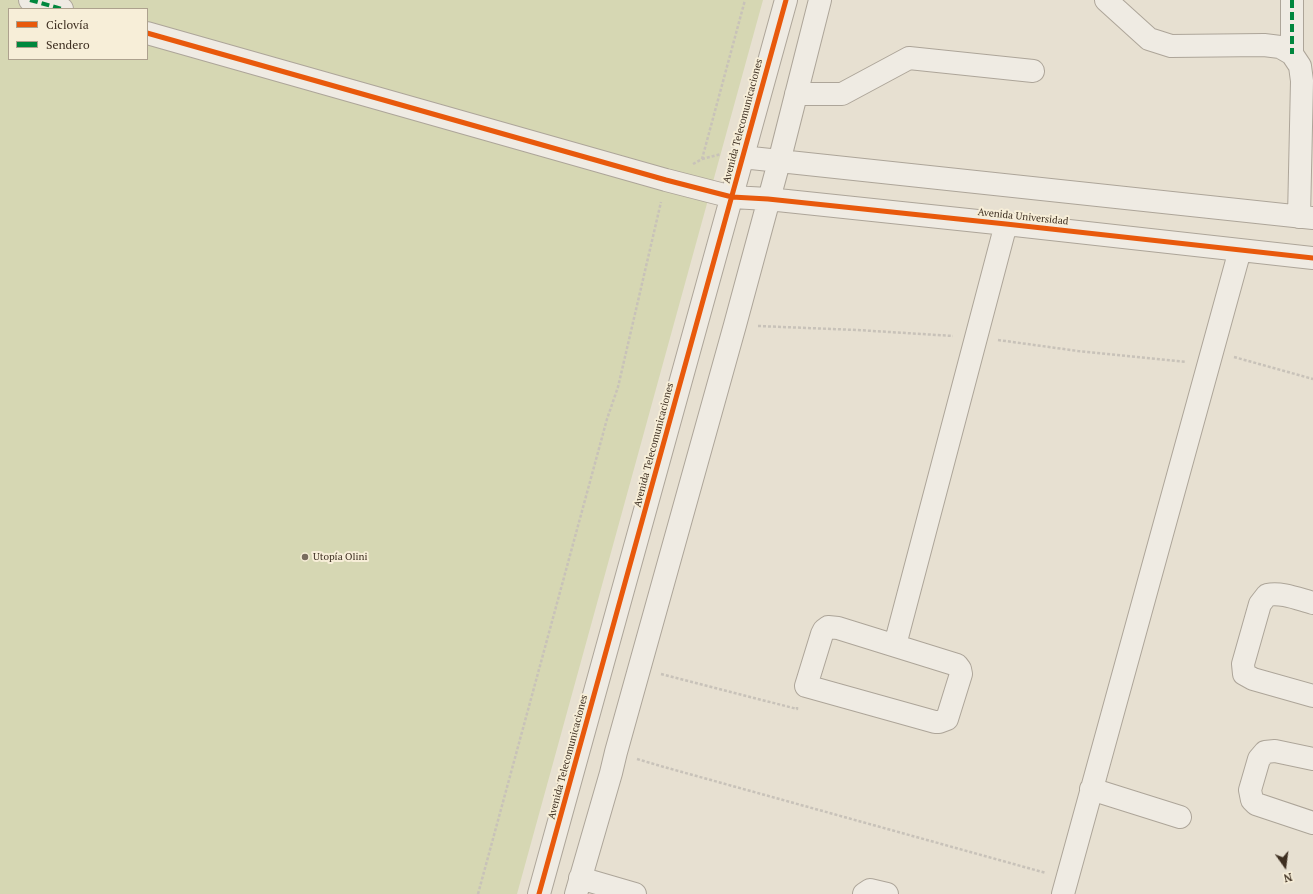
<!DOCTYPE html>
<meta charset="utf-8">
<style>
body{margin:0}
#map{position:relative;width:1313px;height:894px;overflow:hidden;background:#e7e0d1;font-family:"PT Serif",serif}
canvas{display:block}
.legend{position:absolute;left:8px;top:8px;width:140px;height:52px;box-sizing:border-box;background:#f7eed8;border:1px solid #ada18e;margin:0;padding:5px 7px;list-style:none;font-size:12px;color:#3d2e20}
.legend li{display:flex;align-items:center;gap:8px;height:20px}
.legend b{width:20px;border:1px solid #ada18e}
.north{position:absolute;left:1265px;top:846px;width:40px;height:40px;-webkit-text-stroke:3px #f7eed8;paint-order:stroke;rotate:166deg;font-size:11px;font-weight:700;line-height:16px;text-align:center;color:#3d2e20}
.north::after{content:'';display:block;margin:auto;width:14px;height:18px;background:#3d2e20;clip-path:polygon(50% 0,100% 100%,50% 72%,0 100%)}
</style>
<div id="map">
<canvas width="1313" height="894"></canvas>
<ul class="legend">
<li><b style="height:5px;background:#e8590c"></b>Ciclovía</li>
<li><b style="height:5px;background:#00873e"></b>Sendero</li>
</ul>
<div class="north">N</div>
</div>
<script>
const ctx = document.querySelector('canvas').getContext('2d');
ctx.lineJoin = 'round';
function fill(path, color) { ctx.fillStyle = color; ctx.fill(path, 'evenodd'); }
function trace(path, color, width, dash) { ctx.strokeStyle = color; ctx.lineWidth = width; ctx.lineCap = dash ? 'butt' : 'round'; ctx.setLineDash(dash || []); ctx.stroke(path); }
function write(font, color, halo, rows, align = 'center') {
  ctx.font = font + ' "PT Serif",serif'; ctx.lineWidth = 4; ctx.setLineDash([]); ctx.textBaseline = 'middle'; ctx.strokeStyle = halo; ctx.fillStyle = color; for (const [text, x, y, turn = 0] of rows) {
    ctx.save(); ctx.translate(x, y); ctx.rotate((+turn || 0) * Math.PI / 180); ctx.textAlign = isNaN(turn) ? turn : align; if (halo) ctx.strokeText(text, 0, 0); ctx.fillText(text, 0, 0); ctx.restore();
  }
}
fill(new Path2D(`
 M0,0H763L517,894H0ZM9,9H147V59H9Z`), '#d6d7b3');
const minor = new Path2D(`
 M30,0L62,9
 M1106,0L1149,39L1171,46L1264,45L1280,47L1292,54L1300,66L1302,81L1299,217
 M1292,0V54
 M147,33L666,180L732,197L768,199L1006,224L1313,258
 M796,94H842L909,58L1033,71
 M742,157L1313,218
 M1313,603C1298,599 1282,592 1267,595L1260,604L1243,664L1244,674L1253,679L1313,696
 M828,627L838,628L957,665L960,669L961,674L947,719L939,722H935L806,686L822,634L824,630Z
 M895,645L1006,224
 M1313,759L1275,751L1265,752L1259,759L1250,790L1252,800L1256,804L1313,823
 M1091,789L1180,817
 M580,878L635,894
 M539,894L786,0
 M576,894L611,773L616,752L735,325L779,162L820,0
 M864,894L870,890L887,894
 M1063,894L1240,250`);
trace(minor, '#ada599', 24);
trace(new Path2D(`
 M702,159L721,154
 M693,164L702,159L745,0
 M758,326L857,330L953,336
 M998,340L1078,351L1186,362
 M1234,357L1313,379
 M661,674L797,709V707
 M637,759L664,767L1046,873
 M478,894L607,419L618,387L661,202`), '#c8c2b9', 2.5, [3, 2]);
trace(minor, '#efebe3', 22);
trace(new Path2D(`
 M30,0L62,9
 M1292,0V54`), '#00873e', 4, [8, 4]);
trace(new Path2D(`
 M147,33L666,180L732,197L768,199L1006,224L1313,258
 M539,894L786,0`), '#e8590c', 5);
for (const [x, y, r, color] of [
 [305,557,4,"#786c5e"]
]) { const dot = new Path2D(); dot.arc(x, y, r, 0, 2 * Math.PI); ctx.fillStyle = color; ctx.fill(dot); trace(dot, '#f7eed8', 1.5); }
write('10px', '#3d2e20', '#f7eed8', [
 ["Avenida Telecomunicaciones",743,121,-75],
 ["Avenida Universidad",1023,217,6],
 ["Avenida Telecomunicaciones",654,445,-75],
 ["Avenida Telecomunicaciones",568,757,-75]
]);
write('10px', '#3d2e20', '#f7eed8', [
 ["Utopía Olini",313,557]
], 'left');
</script>
